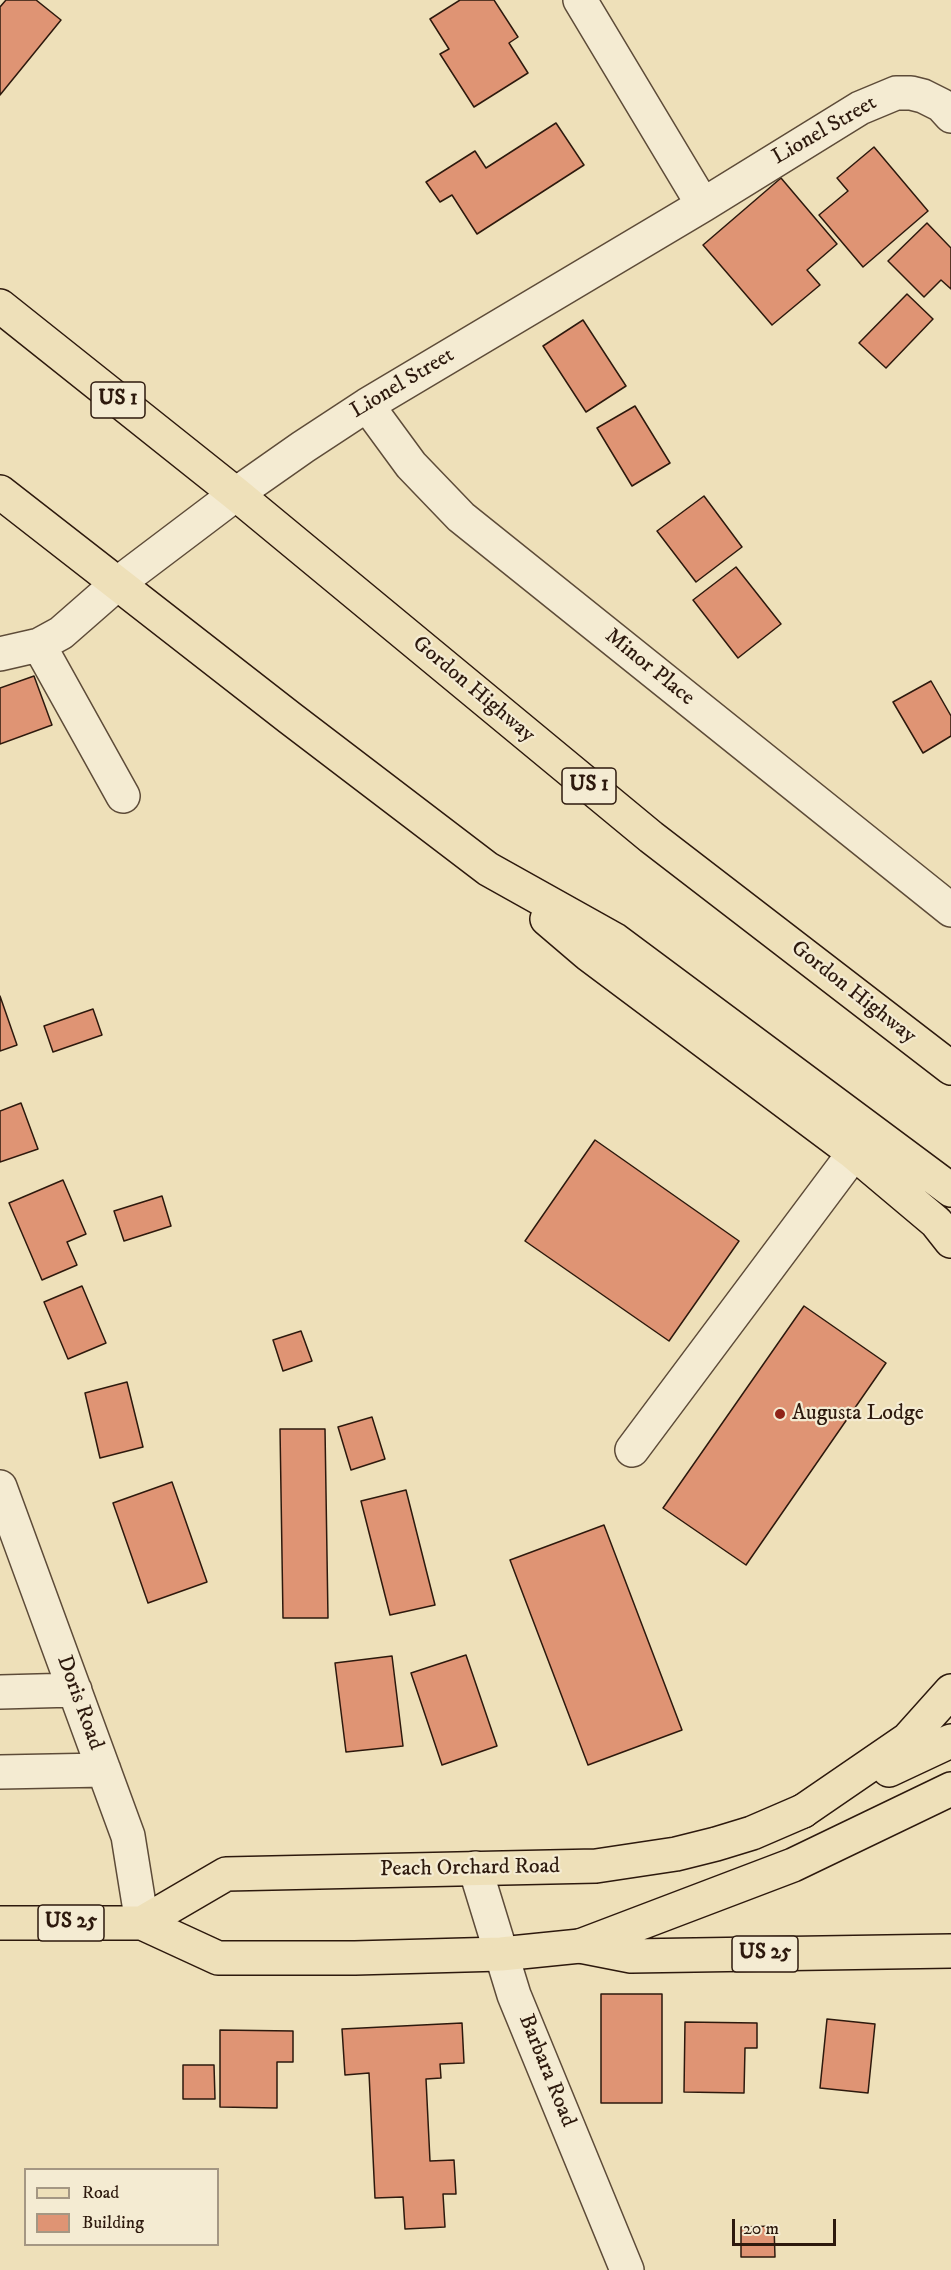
<!DOCTYPE html>
<style>
body{margin:0}
#map{position:relative;width:951px;height:2270px;overflow:hidden;background:#eee0b9;font-family:"IM FELL DW Pica",serif}
canvas{display:block}
.legend{position:absolute;left:24px;top:2168px;width:195px;height:78px;box-sizing:border-box;background:#f4ebd2;border:2px solid #a49783;margin:0;padding:8px 10px;list-style:none;font-size:18px;color:#2d190d}
.legend li{display:flex;align-items:center;gap:12px;height:30px}
.legend b{width:30px;border:2px solid #a49783}
.scale{position:absolute;left:732px;top:2219px;width:104px;height:27px;box-sizing:border-box;border:3px solid #2d190d;border-top:0;padding-left:8px;font-size:18px;line-height:21px;white-space:nowrap;color:#2d190d;-webkit-text-stroke:4px #f4ebd2;paint-order:stroke}
</style>
<div id="map">
<canvas width="951" height="2270"></canvas>
<ul class="legend">
<li><b style="height:8px;background:#eee0b9"></b>Road</li>
<li><b style="height:16px;background:#df9474"></b>Building</li>
</ul>
<div class="scale">20 m</div>
</div>
<script>
const ctx = document.querySelector('canvas').getContext('2d');
ctx.lineJoin = 'round';
function fill(path, color) { ctx.fillStyle = color; ctx.fill(path, 'evenodd'); }
function trace(path, color, width, dash) { ctx.strokeStyle = color; ctx.lineWidth = width; ctx.lineCap = dash ? 'butt' : 'round'; ctx.setLineDash(dash || []); ctx.stroke(path); }
function write(font, color, halo, rows, align = 'center') {
  ctx.font = font + ' "IM FELL DW Pica",serif'; ctx.lineWidth = 4.5; ctx.setLineDash([]); ctx.textBaseline = 'middle'; ctx.strokeStyle = halo; ctx.fillStyle = color; for (const [text, x, y, turn = 0] of rows) {
    ctx.save(); ctx.translate(x, y); ctx.rotate((+turn || 0) * Math.PI / 180); ctx.textAlign = isNaN(turn) ? turn : align; if (halo) ctx.strokeText(text, 0, 0); ctx.fillText(text, 0, 0); ctx.restore();
  }
}
const building = new Path2D(`
 M6,0H36L61,20L0,95V7Z
 M460,0H494L518,37L509,43L528,73L474,107L440,54L449,49L430,19Z
 M556,123L584,165L477,234L452,195L440,202L426,182L475,151L486,168Z
 M874,147L928,211L863,267L819,215L848,191L837,178Z
 M781,178L837,244L807,270L820,285L772,325L703,245Z
 M927,223L951,248V289L941,280L924,297L888,261Z
 M907,294L933,319L886,368L859,343Z
 M583,320L626,386L586,412L543,346Z
 M635,406L670,463L632,486L597,428Z
 M704,496L742,547L696,582L657,531Z
 M736,567L781,624L738,658L693,600Z
 M34,676L52,725L0,744V688Z
 M931,681L951,716V736L923,753L893,702Z
 M0,996L17,1045L0,1051Z
 M93,1009L102,1035L53,1052L44,1026Z
 M21,1103L38,1149L0,1162V1111Z
 M595,1140L739,1241L669,1341L525,1241Z
 M63,1180L86,1234L67,1242L77,1265L42,1280L9,1203Z
 M162,1196L171,1226L124,1241L114,1211Z
 M82,1286L106,1343L68,1359L44,1302Z
 M804,1306L886,1363L746,1565L663,1508Z
 M301,1331L312,1361L283,1371L273,1340Z
 M127,1382L143,1447L100,1458L85,1393Z
 M372,1417L385,1459L351,1470L338,1427Z
 M280,1429H325L328,1618H283Z
 M172,1482L207,1582L148,1603L113,1503Z
 M406,1490L435,1605L390,1615L361,1501Z
 M604,1525L682,1730L588,1765L510,1560Z
 M466,1655L497,1746L442,1765L411,1673Z
 M392,1656L403,1746L346,1752L335,1663Z
 M601,1994H662V2103H601Z
 M827,2019L875,2024L868,2093L820,2088Z
 M685,2022L757,2023V2048H745L744,2093L684,2092Z
 M462,2023L464,2063L440,2064L441,2078L426,2079L430,2161L454,2160L456,2194H443L445,2227L405,2229L403,2197L375,2198L369,2073L345,2075L342,2029Z
 M220,2030L293,2031V2062H277V2108L220,2107Z
 M183,2065H214L215,2099H183Z
 M774,2226L775,2257H741V2227Z`);
fill(building, '#df9474');
trace(building, '#2d190d', 1.5);
const minor = new Path2D(`
 M580,0L703,205
 M367,405L411,465L461,517L951,910
 M39,645L123,796
 M0,654L39,645L61,633L117,584L236,494L303,447L367,405L703,205L860,108L896,93H911L923,96L941,105L951,116
 M632,1450L854,1153
 M0,1487L128,1836L142,1923
 M0,1692L75,1690
 M0,1772L104,1770
 M475,1868L514,1995L627,2270`);
const major = new Path2D(`
 M0,1923H142L218,1958H355L501,1954L580,1946
 M142,1923L226,1874L596,1866L676,1854L716,1844L752,1833L803,1811`);
const highway = new Path2D(`
 M0,306L236,494L651,837L951,1068
 M0,492L290,718L488,869L615,940L951,1190
 M547,919L588,954L854,1153L936,1222L951,1241
 M889,1770L951,1741
 M803,1811L908,1739L951,1691
 M580,1946L793,1865L951,1789
 M580,1946L631,1956L951,1951`);
trace(minor, '#5d4b38', 36);
trace(major, '#2d190d', 36);
trace(highway, '#2d190d', 36);
trace(minor, '#f4ebd2', 33);
trace(major, '#eee0b9', 33);
trace(highway, '#eee0b9', 33);
for (const [x, y, r, color] of [
 [780,1414,6,"#8f2418"]
]) { const dot = new Path2D(); dot.arc(x, y, r, 0, 2 * Math.PI); ctx.fillStyle = color; ctx.fill(dot); trace(dot, '#f4ebd2', 2); }
for (const [x, y, w] of [
 [118,400,54],
 [589,786,54],
 [71,1923,66],
 [765,1954,66]
]) { const box = new Path2D(); box.roundRect(x - w / 2, y - 18, w, 36, 4.5); ctx.fillStyle = '#f4ebd2'; ctx.fill(box); trace(box, '#2d190d', 1.5); }
write('bold 21px', '#2d190d', null, [
 ["US 1",118,400],
 ["US 1",589,786],
 ["US 25",71,1923],
 ["US 25",765,1954]
]);
write('22px', '#2d190d', '#f4ebd2', [
 ["Lionel Street",825,131,-30],
 ["Lionel Street",403,384,-31],
 ["Minor Place",649,668,39],
 ["Gordon Highway",473,690,40],
 ["Gordon Highway",853,993,38],
 ["Doris Road",79,1703,70],
 ["Peach Orchard Road",470,1869,-1],
 ["Barbara Road",546,2071,68]
]);
write('22px', '#2d190d', '#f4ebd2', [
 ["Augusta Lodge",792,1414]
], 'left');
</script>
